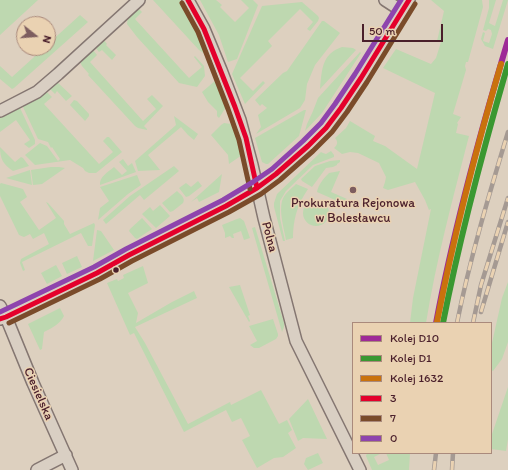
<!DOCTYPE html>
<meta charset="utf-8">
<style>
body{margin:0}
#map{position:relative;width:508px;height:470px;overflow:hidden;background:#ddd0bf;font-family:Itim,sans-serif}
canvas{display:block}
.legend{position:absolute;left:352px;top:322px;width:140px;height:132px;box-sizing:border-box;background:#ead2b2;border:1px solid #aa8a7c;margin:0;padding:5px 7px;list-style:none;font-size:12px;color:#4a1f2b}
.legend li{display:flex;align-items:center;gap:8px;height:20px}
.legend b{width:20px;border:1px solid #aa8a7c}
.north{position:absolute;left:16px;top:16px;width:40px;height:40px;box-sizing:border-box;background:#ead2b2;border:1px solid #aa8a7c;border-radius:50%;rotate:107deg;font-size:11px;font-weight:700;line-height:16px;text-align:center;color:#4a1f2b}
.north::after{content:'';display:block;margin:auto;width:14px;height:18px;background:#7d5d5f;clip-path:polygon(50% 0,100% 100%,50% 72%,0 100%)}
.scale{position:absolute;left:362px;top:24px;width:81px;height:18px;box-sizing:border-box;border:2px solid #4a1f2b;border-top:0;padding-left:5px;font-size:12px;line-height:14px;white-space:nowrap;color:#4a1f2b;-webkit-text-stroke:3px #ead2b2;paint-order:stroke}
</style>
<div id="map">
<canvas width="508" height="470"></canvas>
<ul class="legend">
<li><b style="height:5px;background:#9e2a97"></b>Kolej D10</li>
<li><b style="height:5px;background:#3a9831"></b>Kolej D1</li>
<li><b style="height:5px;background:#c9720d"></b>Kolej 1632</li>
<li><b style="height:5px;background:#e4002b"></b>3</li>
<li><b style="height:5px;background:#7a4b2a"></b>7</li>
<li><b style="height:5px;background:#8e44ad"></b>0</li>
</ul>
<div class="north">N</div>
<div class="scale">50 m</div>
</div>
<script>
const ctx = document.querySelector('canvas').getContext('2d');
ctx.lineJoin = 'round';
function fill(path, color) { ctx.fillStyle = color; ctx.fill(path, 'evenodd'); }
function trace(path, color, width, dash) { ctx.strokeStyle = color; ctx.lineWidth = width; ctx.lineCap = dash ? 'butt' : 'round'; ctx.setLineDash(dash || []); ctx.stroke(path); }
function write(font, color, halo, rows, align = 'center') {
  ctx.font = font + ' Itim,sans-serif'; ctx.lineWidth = 3; ctx.setLineDash([]); ctx.textBaseline = 'middle'; ctx.strokeStyle = halo; ctx.fillStyle = color; for (const [text, x, y, turn = 0] of rows) {
    ctx.save(); ctx.translate(x, y); ctx.rotate((+turn || 0) * Math.PI / 180); ctx.textAlign = isNaN(turn) ? turn : align; if (halo) ctx.strokeText(text, 0, 0); ctx.fillText(text, 0, 0); ctx.restore();
  }
}
fill(new Path2D(`
 M0,0H38L0,35Z
 M153,0H180L197,30L208,56L199,50Z
 M200,0H216L222,5L220,7L235,22L249,8L241,0H253L258,5L237,59L228,62L219,35Z
 M431,0H482L483,7L468,62H466L465,66L466,70L453,114L461,117L457,123L458,124L456,133L469,136C453,198 436,260 426,323H410L413,298L431,209L429,210L425,200L415,182L388,190L383,188L385,182L386,177L379,163L358,153L350,152L342,154L334,148C338,145 338,141 335,138L346,128L350,121L375,136L373,141L385,146L417,169L435,93L383,68L396,49L431,64L436,58L441,42L437,41L444,11Z
 M489,0H496L489,23L495,26L503,0H508L493,49L485,46L481,39L483,32L485,33L483,41L489,43L492,34L491,30L488,29L486,31L483,30L489,8Z
 M302,2L318,16L319,18L318,21L310,31L307,29L313,22L300,9L268,41L272,46L240,78L253,91L263,81L265,83L245,104L232,74L262,6Z
 M138,8L142,12L135,19L189,78L202,67L194,57L195,56L204,66L205,76L197,87L179,83L137,37L127,24L128,17Z
 M80,15L88,22L14,88L12,89L0,79V66L12,77L44,48H48V44Z
 M322,21H324L340,33L315,65L307,84L305,100L300,108L256,134L261,127L258,115L267,108L262,104L260,106L255,100L283,73L287,71Z
 M103,39L107,44L106,45L116,55L112,60L102,50L99,52L95,47Z
 M342,47L353,48L356,50L320,89C322,71 321,54 342,47Z
 M92,50H93L97,55L90,62L143,121L156,109L147,99L152,95L163,106L144,126L147,129V130L138,128L135,126L88,75L89,74L82,66L80,62L83,58Z
 M360,52L361,53L322,113L305,131L307,124L313,111L318,98Z
 M216,80L226,107L219,118L217,116V111L208,102L202,92Z
 M56,81L72,96L66,101L57,91L55,94L49,88Z
 M46,91L52,97L44,104L99,164L113,152L103,141L107,137H109L122,152L96,173H89L85,171L83,168L70,160L35,165L25,155L40,143L47,146L58,161L60,159L52,147L51,148L48,142L38,139L23,107V105Z
 M74,100L77,101L89,114V116L85,121L70,105Z
 M18,107L20,108L35,140V144L29,148L24,144L30,140L16,120L0,132V116Z
 M304,110H306L299,136L268,164H266L262,162L255,138Z
 M174,116L198,134L194,140L188,135L181,127L148,155L160,170L138,171L135,161L176,125Z
 M224,123L231,124L234,127L242,155L229,164L228,155L211,135L221,125Z
 M0,147L15,162L21,157L23,158L29,166L13,171C3,164 0,159 0,147Z
 M331,151L334,155V157L313,165L286,191L280,201V218L285,241H283L274,207V203L277,194L321,152L323,153L326,154Z
 M123,159L128,166L132,163L136,172L100,185C99,177 108,172 114,167L122,175L127,171L119,162Z
 M340,160V162L337,164V165L333,167L326,168L312,187L302,181L301,179L315,166L330,161Z
 M174,166L179,171L144,200L140,195L106,224L103,220L130,196Z
 M51,167H59L65,168L42,184L33,185L31,170Z
 M30,170L32,185L6,178Z
 M340,171L331,192L347,199L344,202L342,203L317,192C318,185 324,178 329,173Z
 M222,174L219,192L199,202L197,198L191,202Z
 M137,175L141,185L128,194L98,220L100,208L109,201L100,187Z
 M198,181L202,186L189,196L186,197L179,188L186,183L191,187Z
 M1,183L23,189L27,197L20,202L39,230L56,218L46,202L48,203L64,221V224L70,234L94,223L95,225L92,246H88L81,233L22,262L25,270L23,271L20,263L21,259L49,244L44,233L33,239L30,234L24,237L19,235L0,196V184Z
 M296,184L308,189C305,194 302,198 300,203C295,214 293,226 293,238L286,240C284,229 279,212 282,201C284,194 291,189 296,184Z
 M177,191C180,194 186,198 183,203L173,211L170,212L162,203Z
 M303 213a13 13 0 1 1 26 0a13 13 0 1 1-26 0Z
 M160,205L170,216L156,228L142,214L150,207L153,211Z
 M142,218L152,229L137,239L135,238L129,231L130,229Z
 M240,218L244,221L250,238L244,240L241,231L233,234L234,238H232L230,236L225,238V233L222,225L237,219Z
 M255,227L284,323V327L282,332L252,228Z
 M97,230L101,231L114,250L93,261Z
 M77,256L82,267L67,274L62,263Z
 M56,265L62,276L47,284L41,273Z
 M143,266L148,283L128,293L138,313L136,323L172,302L194,291L197,298L135,327L145,343L188,424L230,402L231,405L261,390L279,424L287,420L292,430L288,433L296,448L283,457L274,458L257,468L242,440L250,436L241,418L232,422L226,410L184,432L134,333L130,335L107,283L117,279L118,281L124,278L123,275Z
 M508,282V342L502,359L493,371L491,370L492,343L502,298Z
 M240,285L250,315L248,316L250,321L249,322L229,287Z
 M60,308L64,316C60,324 52,328 44,332L42,349L40,350L28,324Z
 M273,319L278,334V336L276,339L259,348H254L250,345L257,341L249,326Z
 M508,387V439L506,451L491,449V437Z
 M308,399L327,439L303,438L298,441L289,419Z
 M318,453L323,463L308,470L304,464L306,458Z
 M367,453H382L374,457L378,465L389,460L386,453H410L409,470H372L366,456Z`), '#bed8b0');
const minor = new Path2D(`
 M188,0L204,29L221,70L240,120L252,165L264,218L296,341L360,470
 M385,0L402,11
 M0,111L37,92L58,74L139,0
 M0,306L6,317L33,383L72,470
 M0,319L6,317L97,273L129,255L226,206L257,188L276,174L308,146L326,128L341,108L361,78L409,0
 M37,470L66,455`);
trace(minor, '#847671', 14);
trace(minor, '#d9cfc3', 11);
const rail = new Path2D(`
 M481,312L508,222
 M457,323C470,258 489,195 508,132
 M473,323L481,285L508,198
 M434,470L436,453
 M452,470L453,453`);
trace(rail, '#a59a93', 4.5);
trace(rail, '#ead2b2', 3, [9]);
trace(new Path2D(`
 M188,0L204,29L235,107L246,138L257,188
 M0,319L6,317L97,273L129,255L226,206L257,188L276,174L308,146L326,128L341,108L361,78L409,0`), '#e4002b', 5);
trace(new Path2D(`
 M182,3L198,32L228,109L239,140L250,189
 M9,323L100,279L132,261L229,212L261,194L280,180L313,151L332,132L347,112L367,82L415,4`), '#7a4b2a', 5);
trace(new Path2D(`
 M0,312L94,267L126,249L223,200L253,182L272,169L303,141L321,123L335,104L355,74L401,0`), '#8e44ad', 5);
trace(new Path2D(`
 M436,323C454,227 480,133 508,40`), '#9e2a97', 6);
trace(new Path2D(`
 M443,323C460,236 483,150 508,64`), '#3a9831', 6);
trace(new Path2D(`
 M437,322C454,235 476,149 501,64`), '#c9720d', 6);
for (const [x, y, r, color] of [
 [353,190,4,"#7d5d5f"],
 [116,270,3.5,"#4a1f2b"]
]) { const dot = new Path2D(); dot.arc(x, y, r, 0, 2 * Math.PI); ctx.fillStyle = color; ctx.fill(dot); trace(dot, '#ead2b2', 1.5); }
write('13px', '#4a1f2b', '#ead2b2', [
 ["Prokuratura Rejonowa",353,204],
 ["w Bolesławcu",353,219]
]);
write('13px', '#4a1f2b', '#ead2b2', [
 ["Polna",269,237,75],
 ["Ciesielska",38,394,66]
]);
</script>
